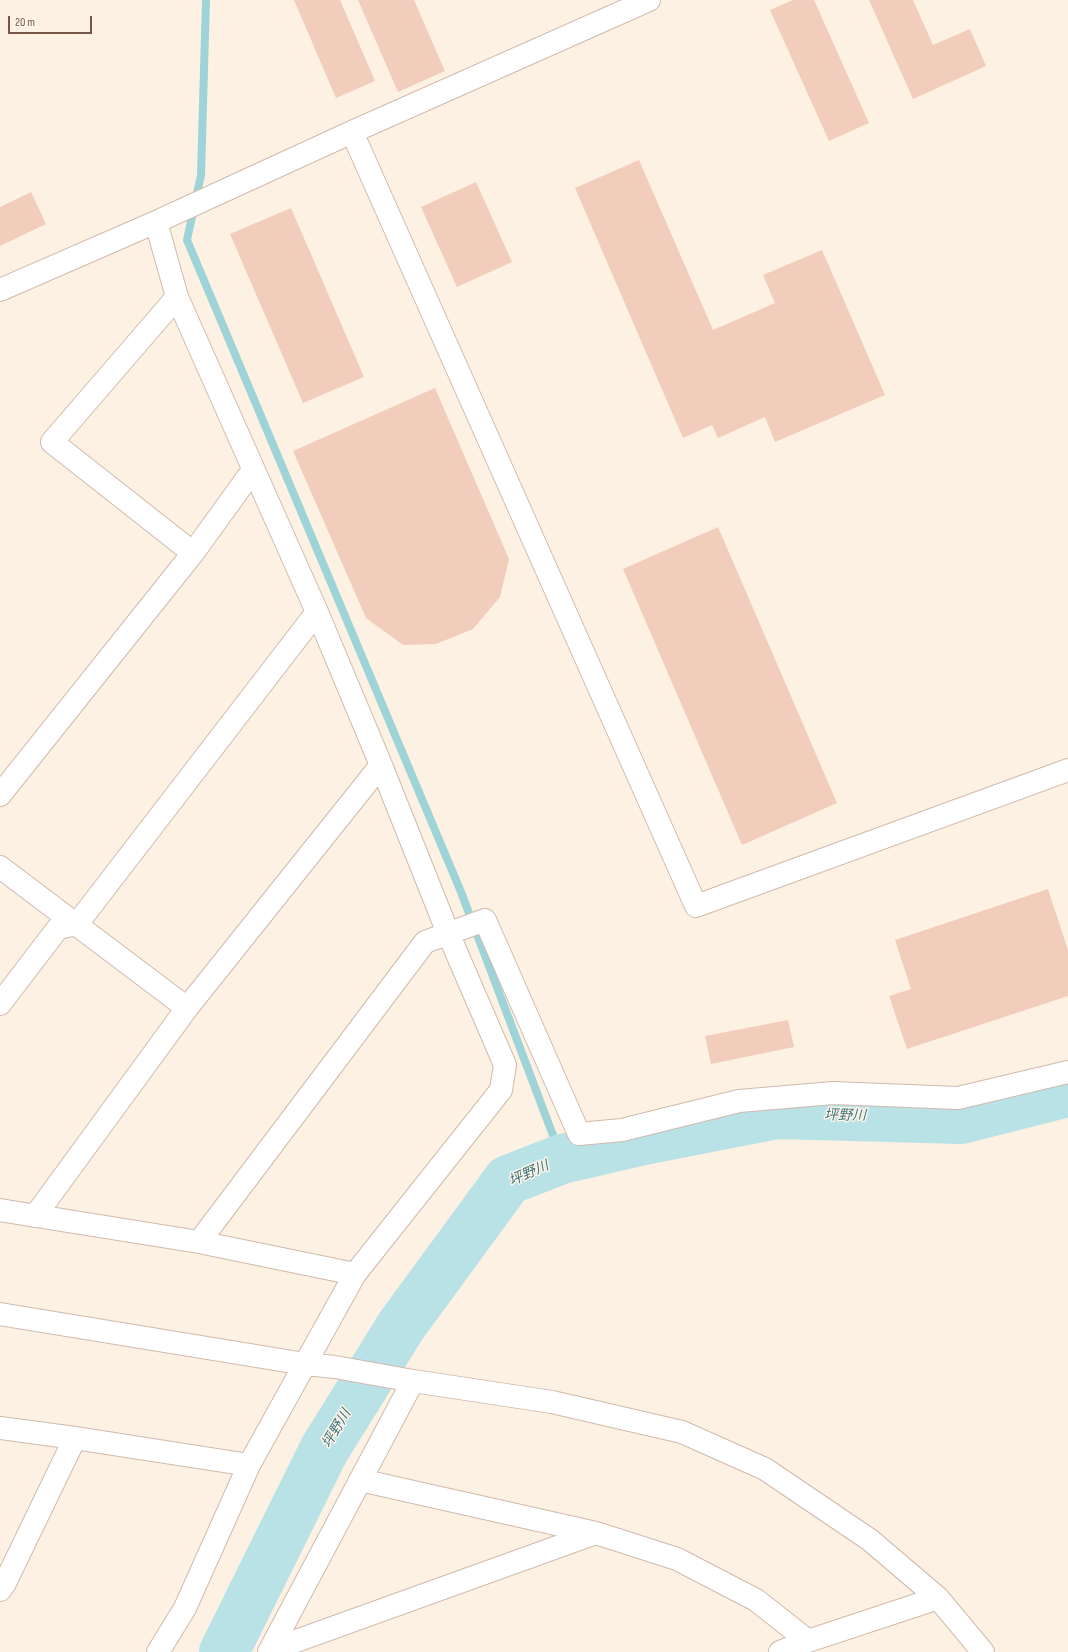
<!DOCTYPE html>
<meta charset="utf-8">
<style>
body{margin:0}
#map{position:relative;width:1068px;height:1652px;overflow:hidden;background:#fcf1e3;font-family:"Sofia Sans Condensed",sans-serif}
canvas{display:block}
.scale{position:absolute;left:8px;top:16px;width:84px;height:18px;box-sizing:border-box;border:2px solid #755649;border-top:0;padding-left:5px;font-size:12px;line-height:14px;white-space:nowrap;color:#755649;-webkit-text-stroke:3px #fff5ea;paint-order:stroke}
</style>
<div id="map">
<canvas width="1068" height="1652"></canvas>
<div class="scale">20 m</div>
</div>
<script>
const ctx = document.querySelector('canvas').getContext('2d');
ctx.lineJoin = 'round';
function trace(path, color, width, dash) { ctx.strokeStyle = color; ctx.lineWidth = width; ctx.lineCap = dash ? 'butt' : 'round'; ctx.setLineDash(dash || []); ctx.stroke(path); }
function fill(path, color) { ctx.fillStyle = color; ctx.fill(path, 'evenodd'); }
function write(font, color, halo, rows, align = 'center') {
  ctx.font = font + ' "Sofia Sans Condensed","Noto Sans JP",sans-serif'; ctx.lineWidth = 3; ctx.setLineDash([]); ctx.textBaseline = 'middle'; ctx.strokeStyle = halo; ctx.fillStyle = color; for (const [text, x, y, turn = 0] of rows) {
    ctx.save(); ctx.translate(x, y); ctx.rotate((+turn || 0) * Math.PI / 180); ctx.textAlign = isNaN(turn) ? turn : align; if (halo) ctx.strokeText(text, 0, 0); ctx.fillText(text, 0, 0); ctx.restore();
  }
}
trace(new Path2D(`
 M206,0L201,175L187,240L461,892L562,1159`), '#9ed3d8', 8);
trace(new Path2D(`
 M224,1652L324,1450L401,1326L508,1180L562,1159L644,1140L777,1114L961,1119L1068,1092`), '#b8e2e6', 50);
fill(new Path2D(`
 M294,0H340L375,81L336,98Z
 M358,0H414L445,71L398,92Z
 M793,0H814L869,123L829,141L770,10Z
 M869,0H913L933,45L970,29L986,66L913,99Z
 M639,160L713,330L775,303L763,275L822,250L885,395L775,442L765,417L718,438L712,425L683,438L575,188Z
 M476,182L512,262L457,287L421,207Z
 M31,192L46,224L0,246V207Z
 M291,208L364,377L303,403L230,234Z
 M435,388L509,559L500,597L473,629L436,644L403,645L366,618L293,451Z
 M718,527L837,803L742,845L623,569Z
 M1048,889L1068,950V996L907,1049L889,996L911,989L895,940Z
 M788,1020L794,1047L711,1064L705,1036Z`), '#f2cdbb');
const minor = new Path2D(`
 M352,132L696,906L1068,770
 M156,222L177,297L317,612L381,765L448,933L505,1065L501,1090L355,1274L249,1465L185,1608L158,1652
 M0,290L156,222L352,132L649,0
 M177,297L52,442L193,553
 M0,795L193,553L253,470
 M0,867L187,1008
 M0,1004L58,928L77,924L317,612
 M0,1210L199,1242L355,1274
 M35,1216L187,1008L381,765
 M199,1242L425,942L485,920L579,1134L622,1130L739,1101L833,1093L958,1098L1068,1072
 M0,1314L305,1364L335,1367L413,1381L552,1402L682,1432L765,1469L870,1540L938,1598L983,1652
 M0,1428L75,1438L249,1465
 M360,1480L596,1533L677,1559L756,1600L808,1641
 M0,1590L5,1583L75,1438
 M271,1650L596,1533
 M269,1652L413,1381
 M780,1652L808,1641L938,1598`);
trace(minor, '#d0baad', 24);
trace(minor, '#fff', 22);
write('italic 14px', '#3c747a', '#fff5ea', [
 ["坪野川",845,1116,1],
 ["坪野川",529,1174,-24],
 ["坪野川",337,1429,-59]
]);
</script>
